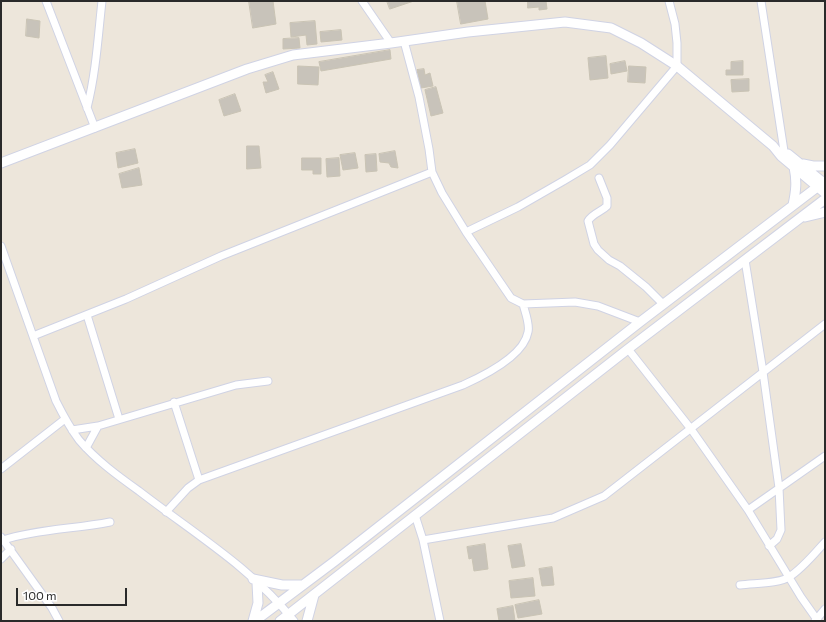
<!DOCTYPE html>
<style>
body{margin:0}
#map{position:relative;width:826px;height:622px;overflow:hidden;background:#ede6db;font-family:Commissioner,sans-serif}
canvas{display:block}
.frame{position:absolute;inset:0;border:2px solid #2a2a2a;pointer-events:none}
.scale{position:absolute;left:16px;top:588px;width:111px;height:18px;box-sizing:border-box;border:2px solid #2a2a2a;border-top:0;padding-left:5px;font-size:12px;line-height:14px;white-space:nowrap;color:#2a2a2a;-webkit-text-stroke:3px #fff;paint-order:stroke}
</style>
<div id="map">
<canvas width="826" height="622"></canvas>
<div class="frame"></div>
<div class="scale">100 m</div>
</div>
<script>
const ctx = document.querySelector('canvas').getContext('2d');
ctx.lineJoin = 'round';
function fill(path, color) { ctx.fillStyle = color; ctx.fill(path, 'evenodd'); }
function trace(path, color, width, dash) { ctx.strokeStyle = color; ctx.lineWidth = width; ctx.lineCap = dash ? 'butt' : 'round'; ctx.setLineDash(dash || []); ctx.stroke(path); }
const building = new Path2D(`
 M249,1H273L276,24L253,28Z
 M387,1H414L390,9Z
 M457,1H485L488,19L461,24Z
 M528,1H546L547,9L539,10V7L528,8Z
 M27,19L40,21L39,38L26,36Z
 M315,21L317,44L307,45L306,35L291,37L290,23Z
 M341,30L342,40L321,42L320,32Z
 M299,38L300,48L283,49V39Z
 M390,50L391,59L321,71L319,62Z
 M606,56L608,78L590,80L588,58Z
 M625,61L627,71L611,74L610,64Z
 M743,61V75H726V70H731V62Z
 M298,66L319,67L318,85L298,84Z
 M629,66L646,67L645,83L628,82Z
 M424,69L425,75L430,73L433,86L421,88L417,70Z
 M273,72L279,89L266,93L263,82H268L265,75Z
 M749,79V91L732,92L731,80Z
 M436,87L443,113L431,116L425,90Z
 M235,94L241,111L224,116L219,100Z
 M247,146H259L261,168L247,169Z
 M135,149L138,163L118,168L116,153Z
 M395,151L398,168L391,167L389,163L380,162L379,154Z
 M355,153L358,168L343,170L340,155Z
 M376,154L377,171L366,172L365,155Z
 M302,158H321V174H313V170H302Z
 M339,158L340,176L327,177L326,159Z
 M139,168L142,185L122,188L119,174Z
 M485,544L488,569L474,571L472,558L469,559L467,547Z
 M521,544L525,566L512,568L508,546Z
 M552,567L554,585L542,586L539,569Z
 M533,578L535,596L511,598L509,581Z
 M539,600L542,614L518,618L515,605Z
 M513,606L515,621H499L497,609Z`);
fill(building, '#c8c3ba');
trace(building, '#c9c3b4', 1);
const street = new Path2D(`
 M46,1L95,128
 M362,1L391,43
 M761,1L784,151L781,156
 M404,41L419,97L429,149L432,172L442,193L466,232L511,298L523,304L575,302L598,306L640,322
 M87,108C96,73 98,37 102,1
 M599,178L607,198V206C601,212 593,213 588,221L594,244L598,250L609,260L620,266L646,287L663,304
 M466,232L518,207L565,180L590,165L610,145L677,66V43L675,24L669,1
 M1,246L56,401C63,415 70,428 79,440C96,460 118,476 139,491C192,532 252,568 294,621
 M745,260L763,372L779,488L781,530L777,539L769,546
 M87,315L119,419
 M33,336L126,299L221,256L432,172
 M628,349L691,429L748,510L801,597L818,621
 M174,402L199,480
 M72,430L98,426
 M86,448L98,426L236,385L268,381
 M1,469L65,419
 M748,510L825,456
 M166,512L188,488L199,480L463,385C483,376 524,356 528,332C530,324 525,312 523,304
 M415,515L423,540L440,621
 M1,537L52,608L59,621
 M3,540C38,529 75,529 110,522
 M423,540L553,518L604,496L825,324
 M1,559L11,549
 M740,585C753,583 779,584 789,577C802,569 815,553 825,542
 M815,621L825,609`);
const secondary = new Path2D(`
 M788,154L825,184
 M1,163L247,69L293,55L391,43L468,32L565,22L611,28L641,43L677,66L773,146L781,156L825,193
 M803,164L813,166H825
 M793,205C796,191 797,181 794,167
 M805,217L825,212
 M253,579L282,585H303
 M253,621L258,603L257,583
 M255,621L335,561L640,322L825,181
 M280,621L628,349L825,199
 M307,621L314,595`);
trace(street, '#d0d3e4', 9);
trace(secondary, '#d0d3e4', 11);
trace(street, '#fff', 7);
trace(secondary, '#fff', 9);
</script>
